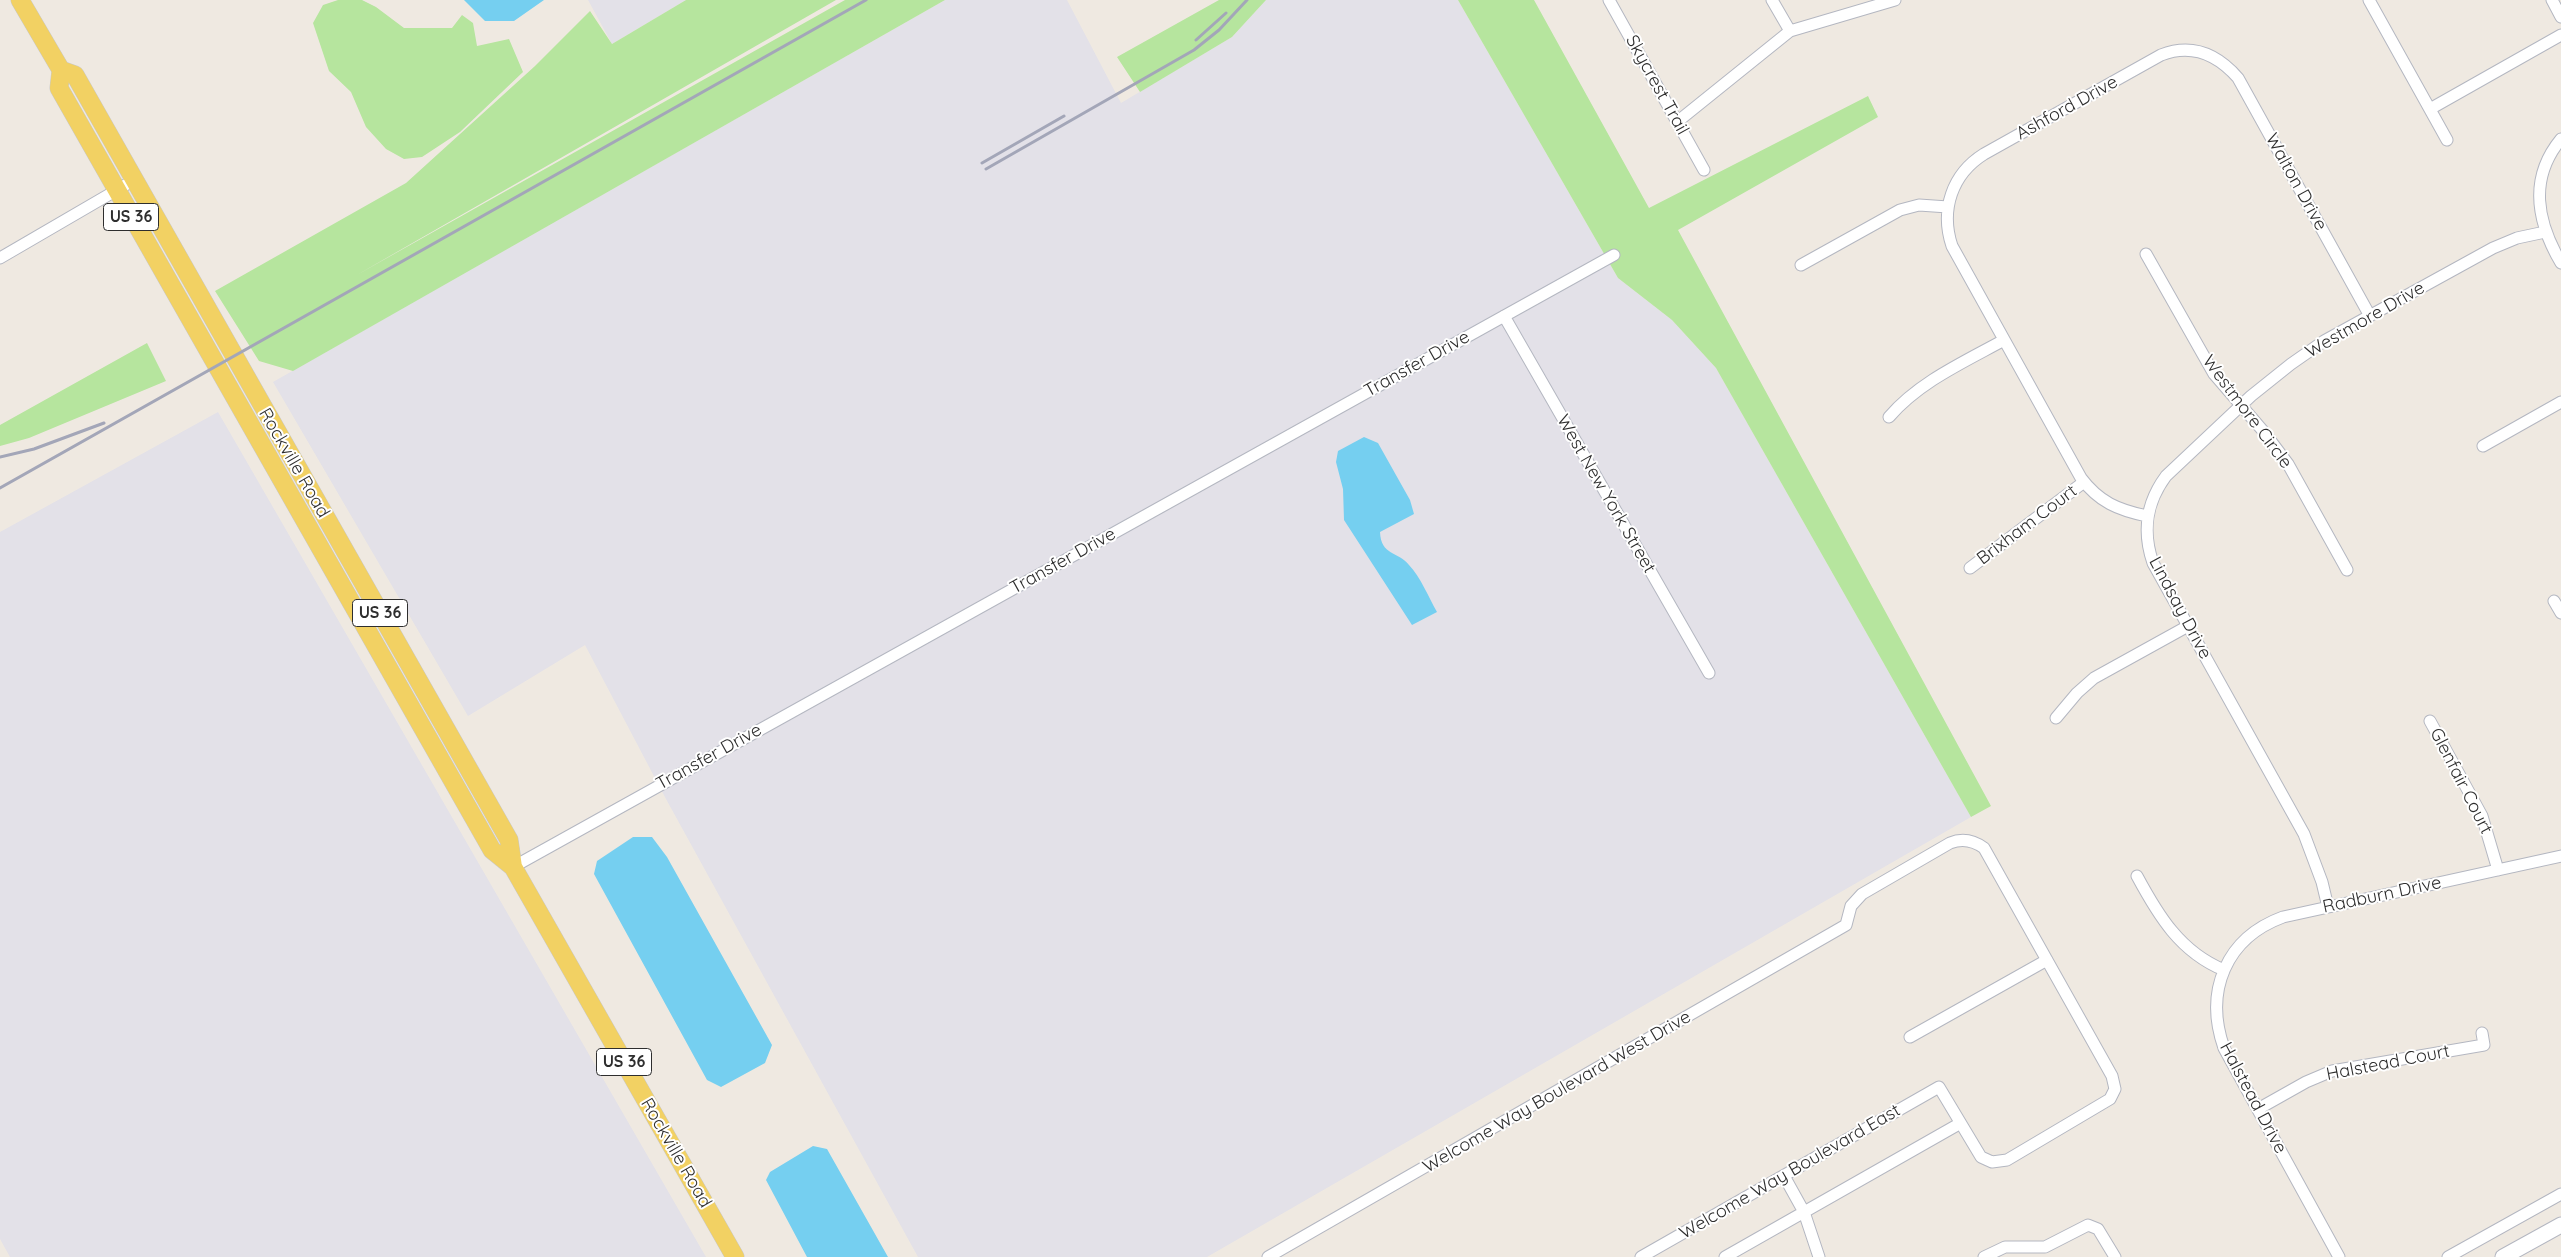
<!DOCTYPE html>
<style>
body{margin:0}
canvas{display:block;background:#efe9e1}
</style>
<canvas width="2561" height="1257"></canvas>
<script>
const ctx = document.querySelector('canvas').getContext('2d');
ctx.lineJoin = 'round';
function fill(path, color) { ctx.fillStyle = color; ctx.fill(path, 'evenodd'); }
function trace(path, color, width, dash) { ctx.strokeStyle = color; ctx.lineWidth = width; ctx.lineCap = dash ? 'butt' : 'round'; ctx.setLineDash(dash || []); ctx.stroke(path); }
function write(font, color, halo, rows, align = 'center') {
  ctx.font = font + ' Quicksand,sans-serif'; ctx.lineWidth = 4; ctx.setLineDash([]); ctx.textBaseline = 'middle'; ctx.strokeStyle = halo; ctx.fillStyle = color; for (const [text, x, y, turn = 0] of rows) {
    ctx.save(); ctx.translate(x, y); ctx.rotate((+turn || 0) * Math.PI / 180); ctx.textAlign = isNaN(turn) ? turn : align; if (halo) ctx.strokeText(text, 0, 0); ctx.fillText(text, 0, 0); ctx.restore();
  }
}
fill(new Path2D(`
 M588,0H686L612,44Z
 M945,0H1067L1121,103L1232,37L1266,0H1458L1618,278L1672,320L1716,368L1971,817L1207,1257H918L666,799L585,645L468,716L273,382Z
 M218,412L706,1257H10L0,1239V532Z`), '#e3e1e8');
fill(new Path2D(`
 M338,0H362L376,7L404,28H452L462,15L473,23L477,46L509,39L523,72L460,132L422,157L404,159L386,149L366,127L351,92L329,71L313,23L323,5Z
 M686,0H836L355,276L845,0H945L293,371L259,361L215,291L406,183L535,66L590,11L612,44Z
 M1219,0H1266L1232,37L1140,92L1117,57Z
 M1458,0H1534L1649,208L1868,96L1878,117L1678,230L1991,806L1971,817L1716,368L1672,320L1618,278Z
 M147,343L166,381L29,438L0,446V425Z`), '#b6e59e');
fill(new Path2D(`
 M464,0H544L514,21H485Z
 M1364,437L1378,443L1410,500L1414,514L1380,532C1381,556 1398,551 1409,565C1421,578 1428,596 1437,612L1412,625L1344,520L1343,489L1336,462L1338,451Z
 M633,837H652L667,857L772,1045L765,1063L721,1087L707,1080L594,874L597,861Z
 M813,1146L827,1149L888,1257H807L766,1180L770,1172Z`), '#75cff0');
const minor = new Path2D(`
 M1609,0L1704,170
 M1772,0L1790,31
 M2369,0L2447,140
 M2552,0L2561,17
 M2430,109L2561,35
 M1677,122L1790,31L1895,0
 M2561,139C2528,179 2537,222 2561,263
 M2146,254L2214,374L2264,432L2288,464L2347,570
 M0,258L134,180
 M1801,265L1900,210L1919,205L1948,207
 M1504,316L1709,673
 M1889,417C1919,382 1964,362 2004,340
 M2483,446L2561,402
 M2147,516C2118,510 2099,502 2081,478L1952,246C1940,210 1952,174 1984,154L2161,55C2192,43 2217,54 2238,78L2370,316
 M1970,568L2084,482
 M2554,601L2561,613
 M2056,718L2077,693L2094,678L2188,626
 M2430,721L2482,816L2498,870
 M513,867L1614,255
 M2137,876C2158,915 2180,952 2224,970
 M2328,907L2322,882L2304,834L2153,563C2142,531 2146,503 2166,476L2251,396L2291,364L2324,341L2493,248L2517,238L2545,232
 M1910,1037L2047,960
 M2258,1109L2306,1082L2332,1071L2484,1045L2482,1033
 M1784,1176L1804,1212L1819,1257
 M1268,1257L1846,925L1851,906L1862,894L1950,843C1962,838 1973,840 1984,848L2112,1076L2115,1089L2110,1099L2007,1160L1992,1162L1981,1157L1939,1087L1641,1257
 M1725,1257L1959,1124
 M1984,1257L2005,1247H2045L2088,1225L2098,1229L2115,1257
 M2339,1257L2224,1048C2204,991 2226,938 2283,917L2561,856
 M2448,1257L2561,1194`);
const secondary = new Path2D(`
 M2503,1257L2561,1225`);
const primary = new Path2D(`
 M20,0L61,70L59,88L492,850L513,867L735,1257
 M61,70L75,75L509,840L513,867`);
trace(minor, '#b4b7c1', 13);
trace(secondary, '#b4b7c1', 17);
trace(primary, '#c9c9c9', 19);
trace(minor, '#fff', 11);
trace(secondary, '#fff', 15);
trace(primary, '#f2d163', 18);
trace(new Path2D(`
 M1196,40L1226,13
 M982,163L1064,116
 M986,169L1194,50L1219,30L1247,0
 M0,457L34,449L104,423
 M0,488L866,0`), '#a3a6b8', 3);
for (const [x, y, w] of [
 [131,217,55],
 [380,613,55],
 [624,1062,55]
]) { const box = new Path2D(); box.roundRect(x - w / 2, y - 13.5, w, 27, 4); ctx.fillStyle = '#fff'; ctx.fill(box); trace(box, '#2e2e2e', 1); }
write('bold 16px', '#2e2e2e', null, [
 ["US 36",131,217],
 ["US 36",380,613],
 ["US 36",624,1062]
]);
write('18px', '#2e2e2e', '#fff', [
 ["Skycrest Trail",1657,85,61],
 ["Ashford Drive",2067,108,-29],
 ["Walton Drive",2296,182,61],
 ["Westmore Drive",2365,320,-30],
 ["Transfer Drive",1417,364,-29],
 ["Westmore Circle",2247,412,53],
 ["Rockville Road",294,463,60],
 ["West New York Street",1606,494,60],
 ["Brixham Court",2027,525,-37],
 ["Transfer Drive",1063,561,-29],
 ["Lindsay Drive",2180,608,62],
 ["Transfer Drive",709,757,-29],
 ["Glenfair Court",2461,781,63],
 ["Radburn Drive",2382,895,-12],
 ["Halstead Court",2388,1063,-11],
 ["Welcome Way Boulevard West Drive",1557,1092,-30],
 ["Halstead Drive",2253,1098,62],
 ["Rockville Road",676,1153,60],
 ["Welcome Way Boulevard East",1790,1172,-30]
]);
</script>
